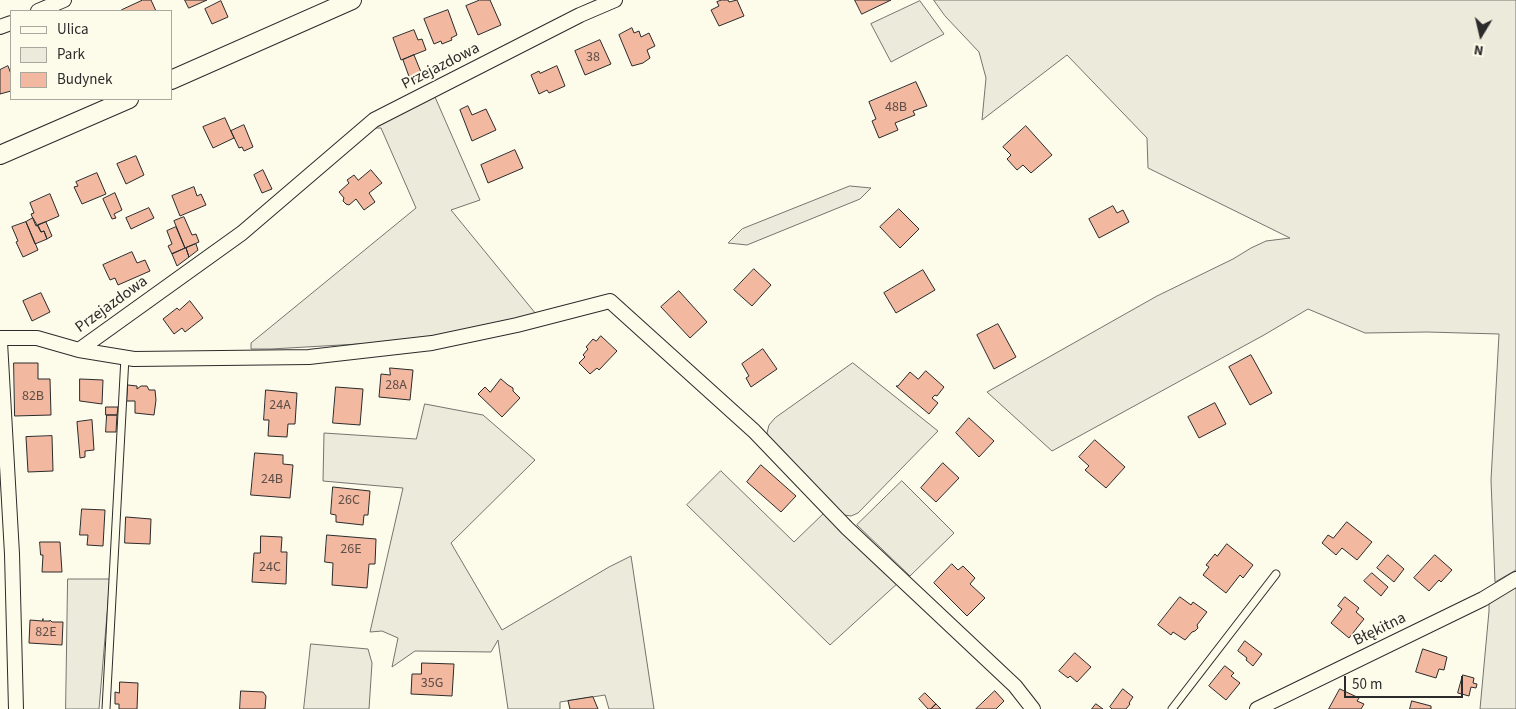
<!DOCTYPE html>
<meta charset="utf-8">
<style>
body{margin:0}
#map{position:relative;width:1516px;height:709px;overflow:hidden;background:#fdfbea;font-family:"Source Sans 3",sans-serif}
canvas{display:block}
.legend{position:absolute;left:10px;top:10px;width:162px;height:90px;box-sizing:border-box;background:#fdfbea;border:1px solid #a9a89e;margin:0;padding:6px 9px;list-style:none;font-size:15px;color:#2b2b2b}
.legend li{display:flex;align-items:center;gap:10px;height:25px}
.legend b{width:25px;border:1px solid #a9a89e}
.north{position:absolute;left:1456px;top:10px;width:50px;height:50px;-webkit-text-stroke:4px #fdfbea;paint-order:stroke;rotate:189deg;font-size:14px;font-weight:700;line-height:20px;text-align:center;color:#2b2b2b}
.north::after{content:'';display:block;margin:auto;width:18px;height:22px;background:#2b2b2b;clip-path:polygon(50% 0,100% 100%,50% 72%,0 100%)}
.scale{position:absolute;left:1344px;top:676px;width:119px;height:22px;box-sizing:border-box;border:2px solid #2b2b2b;border-top:0;padding-left:6px;font-size:15px;line-height:18px;white-space:nowrap;color:#2b2b2b;-webkit-text-stroke:4px #fdfbea;paint-order:stroke}
</style>
<div id="map">
<canvas width="1516" height="709"></canvas>
<ul class="legend">
<li><b style="height:6px;background:#fdfbea"></b>Ulica</li>
<li><b style="height:14px;background:#ecebdb"></b>Park</li>
<li><b style="height:14px;background:#f2b8a0"></b>Budynek</li>
</ul>
<div class="north">N</div>
<div class="scale">50 m</div>
</div>
<script>
const ctx = document.querySelector('canvas').getContext('2d');
ctx.lineJoin = 'round';
function fill(path, color) { ctx.fillStyle = color; ctx.fill(path, 'evenodd'); }
function trace(path, color, width, dash) { ctx.strokeStyle = color; ctx.lineWidth = width; ctx.lineCap = dash ? 'butt' : 'round'; ctx.setLineDash(dash || []); ctx.stroke(path); }
function write(font, color, halo, rows, align = 'center') {
  ctx.font = font + ' "Source Sans 3",sans-serif'; ctx.lineWidth = 4; ctx.setLineDash([]); ctx.textBaseline = 'middle'; ctx.strokeStyle = halo; ctx.fillStyle = color; for (const [text, x, y, turn = 0] of rows) {
    ctx.save(); ctx.translate(x, y); ctx.rotate((+turn || 0) * Math.PI / 180); ctx.textAlign = isNaN(turn) ? turn : align; if (halo) ctx.strokeText(text, 0, 0); ctx.fillText(text, 0, 0); ctx.restore();
  }
}
const green = new Path2D(`
 M934,0H1516V570L1495,582L1491,480L1499,334L1427,332L1365,333L1308,309L1264,335L1052,451L987,392L1157,296L1233,259L1251,248L1266,241L1290,238L1148,168L1147,138L1067,55L982,120L986,78L979,52L945,16Z
 M920,1L944,34L891,62L871,24Z
 M435,97L480,200L451,210L536,314L428,340L271,349H251V343L416,208L381,128H373Z
 M850,186L871,188L860,199L747,245L728,243L742,229Z
 M853,363L938,431L858,513L851,516L844,515L777,451L767,433L769,425L775,418Z
 M425,404L483,415L535,460L451,543L502,630L609,567L631,556L654,709H609L605,695L560,702V709H508L498,640L491,652L415,651L392,667L398,638L382,631L370,632L403,488L323,481L324,433L416,439Z
 M721,471L794,542L825,512L899,582L830,645L687,505Z
 M902,481L954,533L910,576L857,525Z
 M68,579H110L99,709H66Z
 M1516,587V709H1480L1489,611V603Z
 M311,644L368,649L372,663L369,709H304Z`);
fill(green, '#ecebdb');
trace(green, '#74746e', 1);
const building = new Path2D(`
 M143,0H151L156,11H123L122,10Z
 M185,0H207L189,8Z
 M480,0H490L501,25L478,35L466,6Z
 M722,0H728L729,2L737,0L744,16L719,26L711,10L719,6L717,2Z
 M855,0H891L862,14Z
 M221,1L228,17L212,24L205,9Z
 M448,10L457,35L451,38L452,40L442,44L441,41L434,44L424,19Z
 M632,28L634,33L639,31L641,37L649,33L655,46L647,50L650,58L643,63L632,66L619,35Z
 M414,30L418,40L422,39L426,50L401,60L393,38Z
 M600,40L611,64L585,75L575,51Z
 M414,55L423,77L411,82L403,60Z
 M8,66L11,74V91L0,94V70Z
 M557,66L565,86L549,93L547,90L539,94L531,75L539,71L540,73Z
 M916,82L927,106L913,111L915,115L895,123L898,130L879,138L872,121L876,119L869,102Z
 M468,106L472,115L486,109L496,130L472,141L460,110Z
 M225,118L234,138L213,148L203,127Z
 M244,125L253,147L244,151L242,147L239,148L231,131Z
 M1026,126L1052,155L1031,173L1023,165L1017,170L1007,159L1011,155L1003,147Z
 M515,150L523,168L488,183L481,165Z
 M136,156L144,175L126,184L117,164Z
 M263,170L272,189L262,193L254,175Z
 M371,170L382,183L369,193L375,202L364,210L356,199L349,205L346,204L343,201L344,198L339,192L349,183L347,180L354,175L358,180Z
 M97,173L106,194L82,204L74,187L78,186L76,182Z
 M194,187L197,196L201,194L206,205L180,216L172,196Z
 M115,193L122,210L114,214L116,218L112,219L103,199Z
 M50,194L59,216L36,226L31,214L34,213L30,203Z
 M1113,206L1117,213L1123,210L1129,222L1099,238L1089,219Z
 M149,208L154,218L131,229L126,218Z
 M899,209L919,229L900,248L880,227Z
 M184,217L192,235L196,234L199,242L185,248L174,221Z
 M33,218L41,232L44,231L47,239L35,244L26,222Z
 M26,222L38,250L23,257L16,242L18,241L12,227Z
 M46,222L52,236L47,239L44,231L41,232L38,225Z
 M176,227L185,248L172,254L168,246L172,244L167,231Z
 M196,244L198,250L189,257L186,248Z
 M186,248L189,257L177,266L172,254Z
 M132,252L137,263L145,260L150,271L118,285L115,278L110,280L103,265Z
 M754,269L771,285L752,306L734,290Z
 M923,270L935,290L896,313L884,293Z
 M679,291L707,322L690,338L661,307Z
 M41,293L50,312L32,321L23,301Z
 M190,301L203,318L185,332L182,328L174,334L163,319L177,308L179,310Z
 M998,324L1016,357L994,369L977,335Z
 M601,336L617,351L599,370L597,368L590,374L579,363L585,357L583,355L588,349L586,347L593,339L596,341Z
 M763,349L777,369L751,387L746,378L749,376L742,364Z
 M1251,355L1272,393L1250,405L1229,367Z
 M14,363H38V379H50L51,415L15,416Z
 M390,368L413,370L410,400L379,397L381,374L390,375Z
 M926,371L944,387L937,396L935,395L932,398L938,403L929,414L896,386H898L910,372L918,379Z
 M80,379L103,380L102,404L80,401Z
 M501,379L508,385L513,388V391L520,398L502,417L478,394L485,387L490,392Z
 M128,385L137,386V389L141,386H147L149,390H155L156,400L154,415L135,413V401H127Z
 M336,387L363,389L360,425L333,423Z
 M266,390L297,393L295,424H288L287,437L268,436L269,420H264Z
 M1215,403L1226,424L1199,438L1188,417Z
 M106,407H118L117,415H106Z
 M107,415H117L116,432H106Z
 M969,418L994,441L979,457L956,433Z
 M92,420L94,450L85,451V457L80,458L77,422Z
 M52,436L53,471L28,472L26,437Z
 M1095,440L1125,467L1106,488L1085,470L1089,466L1079,457Z
 M255,453L283,455V464L293,465L290,498L251,495Z
 M943,463L959,478L936,502L921,488Z
 M761,465L796,496L781,512L747,482Z
 M333,487L370,491L368,515H364L363,525L336,522V515L331,514Z
 M82,509L105,510L103,546L87,545L88,535H80Z
 M126,517L151,519L150,544L125,543Z
 M1347,522L1372,542L1357,560L1342,548L1336,555L1322,543L1328,535L1333,538Z
 M327,535L376,539L375,564H369L367,588L332,585L333,563L325,562Z
 M261,536L282,537L281,552H287L286,584L252,582L254,553H260Z
 M40,542H60L62,572H42L43,555H41Z
 M1227,544L1253,565L1243,578L1240,575L1226,593L1203,575L1209,567L1206,565L1215,554L1217,556Z
 M1388,555L1404,569L1394,582L1377,568Z
 M1435,555L1452,570L1441,582L1439,580L1429,591L1414,578Z
 M952,564L958,570L963,566L975,578L970,584L985,598L967,616L934,583Z
 M1372,573L1388,587L1381,596L1364,581Z
 M1180,597L1191,605L1193,602L1207,612L1197,625L1198,628L1195,631L1192,632L1185,640L1173,632L1171,635L1158,625Z
 M1345,597L1359,608L1356,612L1364,619L1349,638L1331,623L1342,609L1338,606Z
 M43,619V621H50V620L52,622H63L62,645L29,643L30,620L42,621Z
 M1245,641L1262,654L1253,666L1246,660L1247,658L1238,651Z
 M1423,649L1447,657L1444,670L1439,669L1436,678L1416,672Z
 M1075,653L1091,667L1077,682L1070,676L1068,678L1059,671Z
 M422,663L454,664L452,696L411,694L412,674H421Z
 M1225,666L1234,673L1231,676L1240,683L1226,700L1209,686Z
 M1463,675L1474,678L1473,683L1477,684L1476,688L1471,687L1469,696L1458,693Z
 M120,682L138,683L137,709H119V704H115V692L119,693Z
 M1123,689L1133,697L1129,703L1130,704L1126,709H1112L1110,707Z
 M1340,689L1359,698L1357,701L1364,704L1361,709H1329Z
 M241,691L263,692L266,696L265,709H240Z
 M995,691L1004,701L996,709H976Z
 M925,693L936,704L931,709H928L919,699Z
 M593,697L598,709H570L568,701Z
 M1412,701L1431,706V709H1410Z
 M936,704L941,709H931Z
 M1096,704L1103,709H1092Z`);
fill(building, '#f2b8a0');
trace(building, '#2b2b2b', 1);
const service = new Path2D(`
 M106,709L125,357
 M1172,709L1276,574`);
const minor = new Path2D(`
 M38,11L64,0
 M0,27L11,23
 M0,338H37L79,350L134,359L309,357L432,343L517,325L610,301L754,431L847,528L1015,686L1033,709
 M0,342L12,554L16,709
 M79,350L242,233L374,120L580,15L615,0
 M1257,709L1483,599L1516,579`);
const tertiary = new Path2D(`
 M171,80L352,0
 M0,155L129,99`);
trace(service, '#2b2b2b', 9);
trace(minor, '#2b2b2b', 16);
trace(tertiary, '#2b2b2b', 20);
trace(service, '#fdfbea', 7);
trace(minor, '#fdfbea', 14);
trace(tertiary, '#fdfbea', 18);
write('14px', '#5d4e48', null, [
 ["38",593,58],
 ["48B",896,108],
 ["28A",396,386],
 ["82B",33,397],
 ["24A",280,406],
 ["24B",272,480],
 ["26C",349,501],
 ["26E",351,550],
 ["24C",270,568],
 ["82E",46,633],
 ["35G",432,684]
]);
write('16px', '#2b2b2b', '#fdfbea', [
 ["Przejazdowa",441,67,-27],
 ["Przejazdowa",112,305,-36],
 ["Błękitna",1380,630,-26]
]);
</script>
